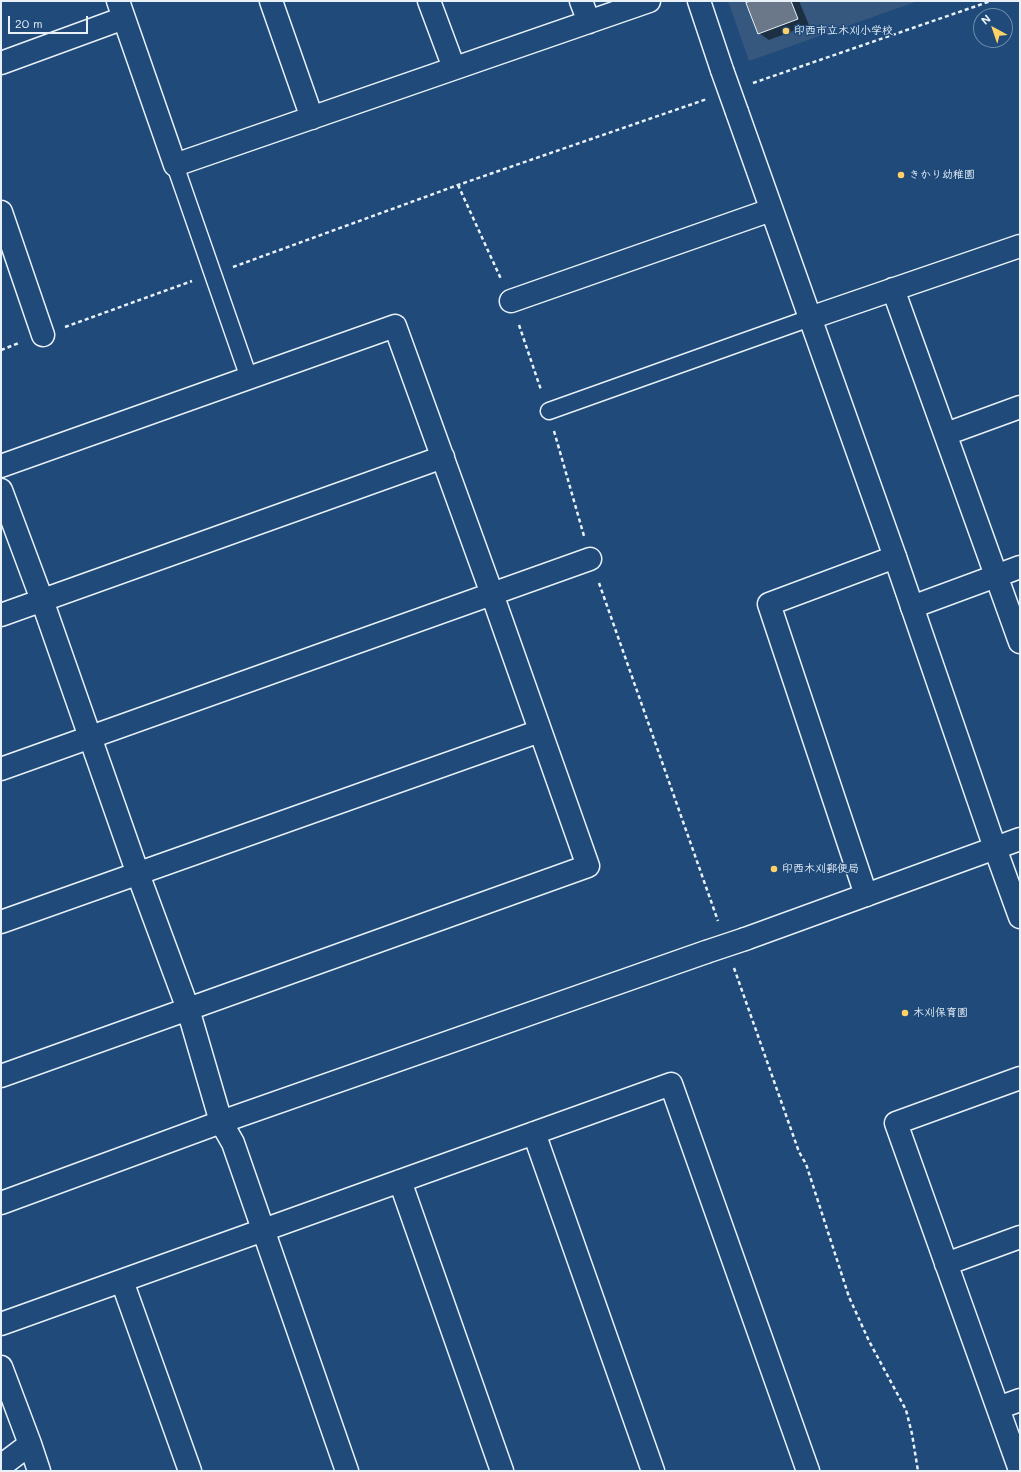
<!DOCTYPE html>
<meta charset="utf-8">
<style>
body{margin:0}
#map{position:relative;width:1021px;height:1472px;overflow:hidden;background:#1f4a7a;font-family:Mali,sans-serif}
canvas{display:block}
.frame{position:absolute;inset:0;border:2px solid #e8f1f8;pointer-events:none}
.north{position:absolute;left:973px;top:8px;width:40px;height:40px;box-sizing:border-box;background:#1f4a7a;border:1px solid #6f8dac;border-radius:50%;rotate:320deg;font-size:11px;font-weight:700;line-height:16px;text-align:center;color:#e8f1f8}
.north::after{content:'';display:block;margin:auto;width:14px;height:18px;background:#ffd166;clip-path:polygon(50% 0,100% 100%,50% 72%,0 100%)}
.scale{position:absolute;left:8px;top:16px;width:80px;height:18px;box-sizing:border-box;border:2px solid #e8f1f8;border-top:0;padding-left:5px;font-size:12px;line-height:14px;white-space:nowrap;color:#e8f1f8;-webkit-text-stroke:3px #1f4a7a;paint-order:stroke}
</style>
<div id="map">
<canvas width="1021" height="1472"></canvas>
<div class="frame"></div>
<div class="north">N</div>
<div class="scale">20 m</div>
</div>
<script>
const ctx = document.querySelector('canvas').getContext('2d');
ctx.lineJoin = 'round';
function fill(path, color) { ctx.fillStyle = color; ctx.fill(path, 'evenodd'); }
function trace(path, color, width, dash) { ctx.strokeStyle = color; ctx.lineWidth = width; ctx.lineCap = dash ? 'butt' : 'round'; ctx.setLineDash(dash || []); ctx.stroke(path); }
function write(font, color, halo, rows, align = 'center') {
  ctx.font = font + ' Mali,"Klee One",sans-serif'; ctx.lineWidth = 3; ctx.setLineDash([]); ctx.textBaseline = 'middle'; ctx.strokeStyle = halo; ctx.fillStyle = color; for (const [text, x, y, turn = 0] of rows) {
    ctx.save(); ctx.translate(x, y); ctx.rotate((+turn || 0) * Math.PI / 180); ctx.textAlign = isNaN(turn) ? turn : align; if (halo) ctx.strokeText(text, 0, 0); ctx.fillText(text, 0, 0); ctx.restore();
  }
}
fill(new Path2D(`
 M728,1H918L749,61Z`), '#36587e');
fill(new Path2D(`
 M754,1H799L809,25L769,40L759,33Z`), '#0007');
const building = new Path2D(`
 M751,1H791L798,19L758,34L746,3Z`);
fill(building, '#6a7889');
trace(building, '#e8f1f8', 1);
const service = new Path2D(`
 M175,165L249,378
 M549,411L810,318`);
const pedestrian = new Path2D(`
 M912,607L996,576`);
const minor = new Path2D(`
 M118,1L175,165L649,1
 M271,1L312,118
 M429,1L454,68
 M581,1L589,22
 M1,63L124,18
 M1,212L43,335
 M893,289L1020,642
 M511,301L771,210
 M810,318L1020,246
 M946,434L1020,407
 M1,466L395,326L492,594L588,866L1,1076
 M1,490L42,600L138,874L188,1009L221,1122L233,1143L347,1471
 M996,576L1020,567
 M1,615L443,457
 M1,769L590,559
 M995,848L1020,917
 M866,895L769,604L895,557
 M1,922L540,731
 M1020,1078L896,1123L1020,1470
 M534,1133L653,1471
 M400,1181L502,1471
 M946,1264L1020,1237
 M122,1281L190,1471
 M1,1324L671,1084L808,1471
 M1,1367L30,1444L1,1466
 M998,1408L1020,1400
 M30,1444L39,1471`);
const tertiary = new Path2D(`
 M699,1L722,70
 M737,112L895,557L995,848
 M745,939L1020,839
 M1,1203L221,1122L706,952`);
trace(service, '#e8f1f8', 19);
trace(pedestrian, '#e8f1f8', 25);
trace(minor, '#e8f1f8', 25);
trace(tertiary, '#e8f1f8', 25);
trace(new Path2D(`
 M753,83L991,1
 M458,185L501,279
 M233,267L458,185L707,99
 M519,325L541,390
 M65,327L192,281
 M1,350L19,343
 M554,431L584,536
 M599,583L718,921
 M734,968L799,1152L806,1164L849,1297L869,1341L906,1410L912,1434L918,1471`), '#e8f1f8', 2.5, [4, 3]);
trace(service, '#1f4a7a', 16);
trace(pedestrian, '#1f4a7a', 22);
trace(minor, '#1f4a7a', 22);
trace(tertiary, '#1f4a7a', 22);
const tertiaryBridge = new Path2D(`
 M722,70L737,112
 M706,952L745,939`);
trace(tertiaryBridge, '#e8f1f8', 25, []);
trace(tertiaryBridge, '#1f4a7a', 22);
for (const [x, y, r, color] of [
 [786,31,4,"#ffd166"],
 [901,175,4,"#ffd166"],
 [774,869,4,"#ffd166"],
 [905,1013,4,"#ffd166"]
]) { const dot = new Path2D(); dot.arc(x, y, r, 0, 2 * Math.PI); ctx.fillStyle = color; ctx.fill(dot); trace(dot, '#1f4a7a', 1.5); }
write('bold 11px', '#e8f1f8', '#1f4a7a', [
 ["印西市立木刈小学校",794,31],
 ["きかり幼稚園",909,175],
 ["印西木刈郵便局",782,869],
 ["木刈保育園",913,1013]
], 'left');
</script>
